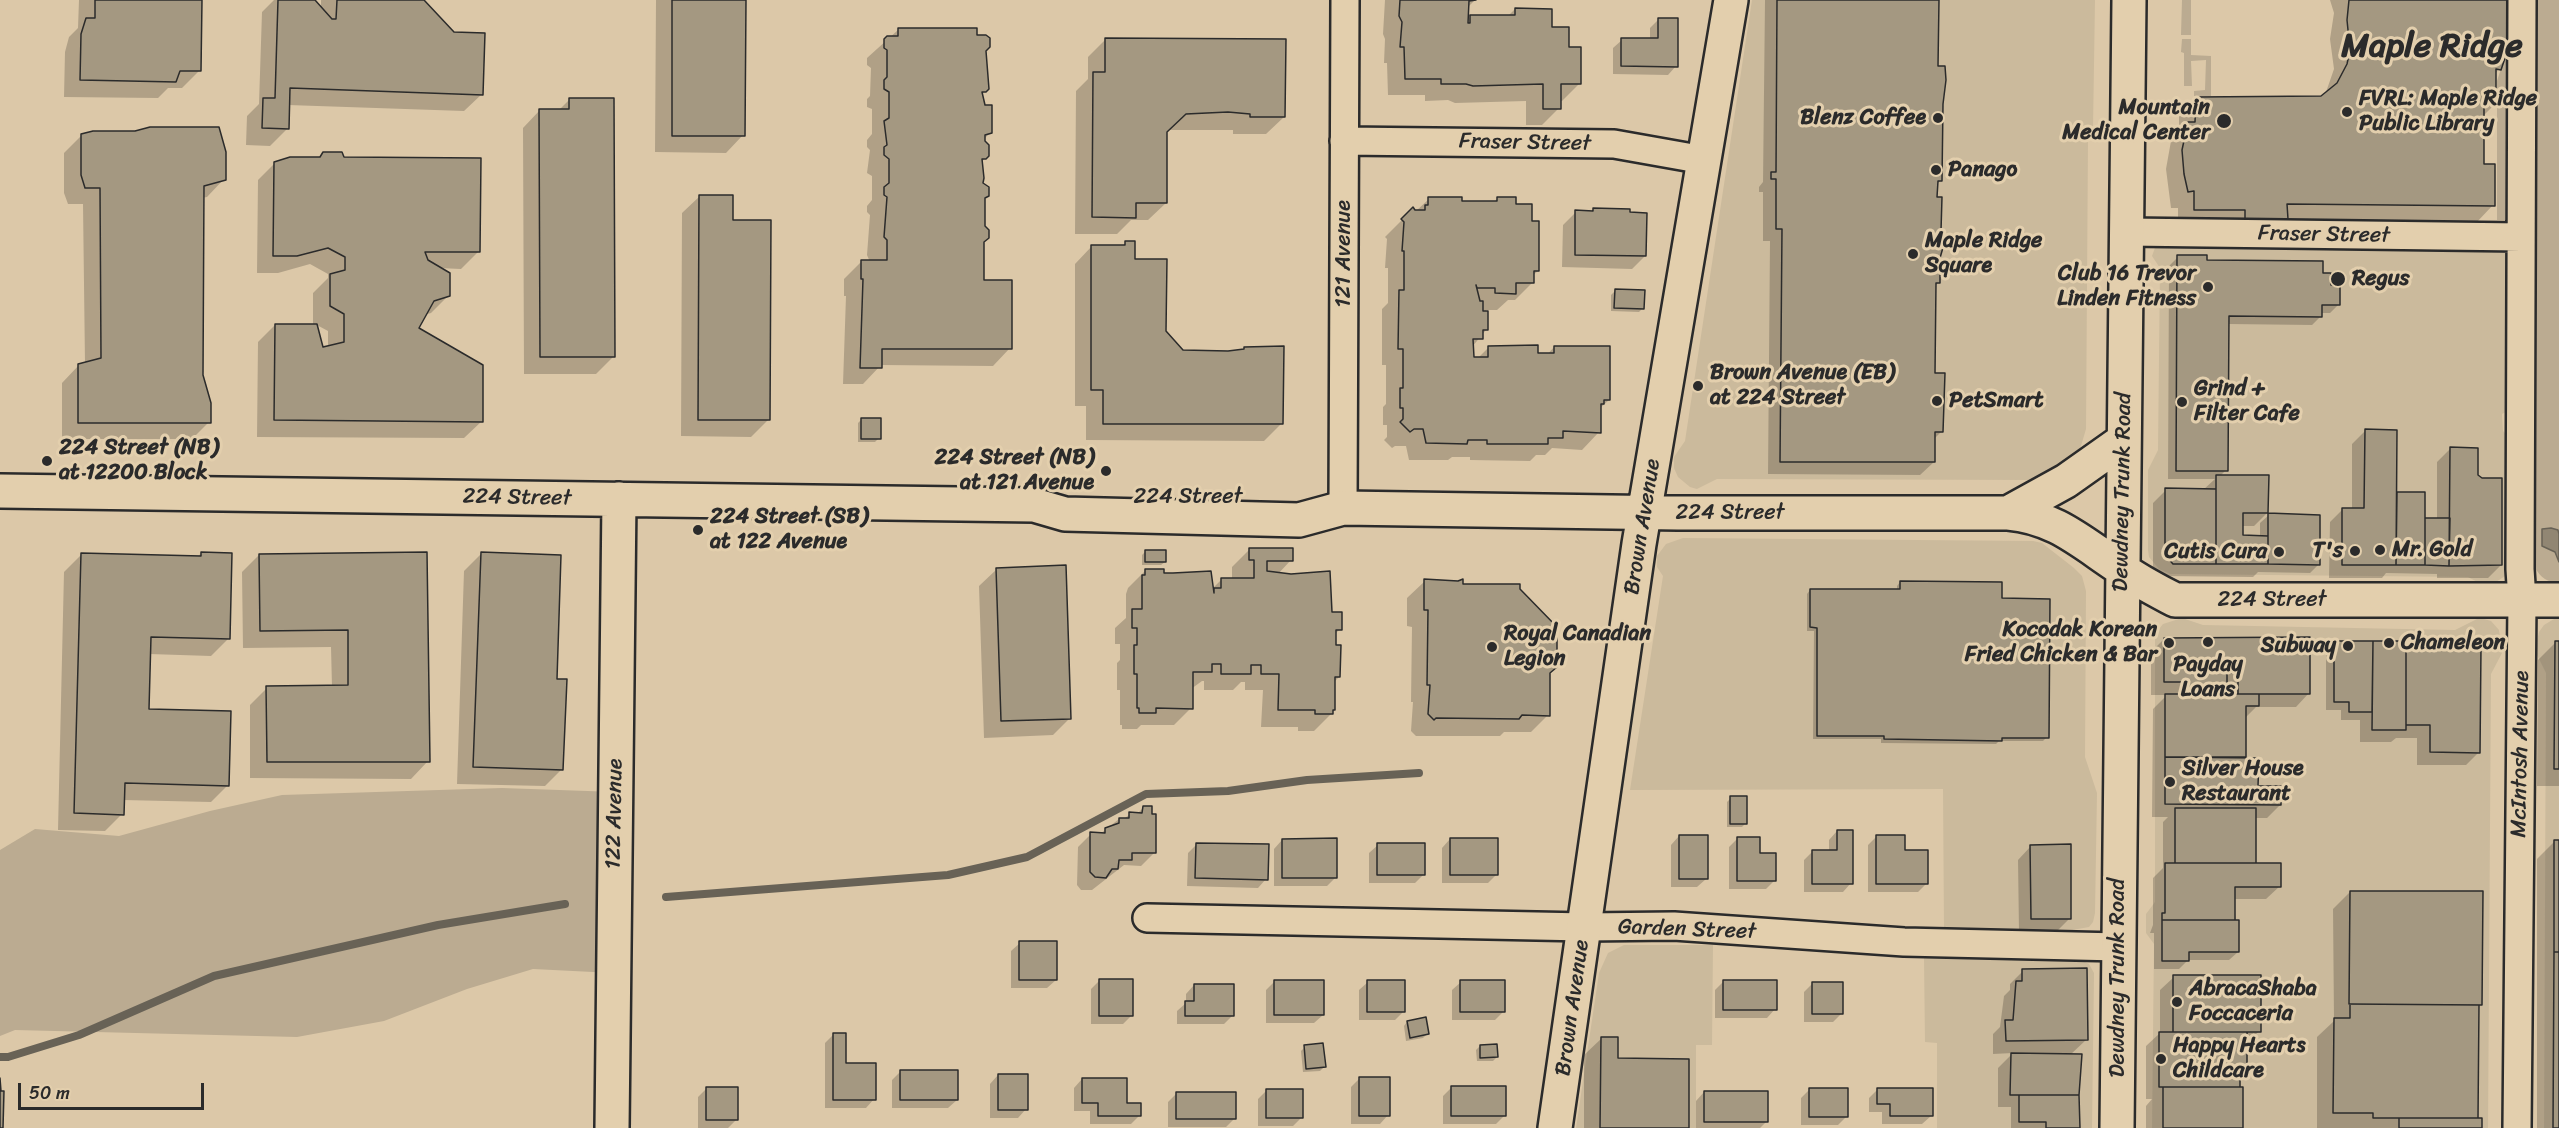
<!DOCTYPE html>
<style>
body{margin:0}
#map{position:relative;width:2559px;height:1128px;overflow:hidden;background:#dcc8a8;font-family:Sriracha,sans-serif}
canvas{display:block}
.scale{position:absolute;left:18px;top:1083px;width:186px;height:27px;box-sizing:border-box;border:3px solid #2b2b2b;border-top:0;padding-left:8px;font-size:18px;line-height:21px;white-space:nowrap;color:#2b2b2b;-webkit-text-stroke:4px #e3cfad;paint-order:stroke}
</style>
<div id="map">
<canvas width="2559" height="1128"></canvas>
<div class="scale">50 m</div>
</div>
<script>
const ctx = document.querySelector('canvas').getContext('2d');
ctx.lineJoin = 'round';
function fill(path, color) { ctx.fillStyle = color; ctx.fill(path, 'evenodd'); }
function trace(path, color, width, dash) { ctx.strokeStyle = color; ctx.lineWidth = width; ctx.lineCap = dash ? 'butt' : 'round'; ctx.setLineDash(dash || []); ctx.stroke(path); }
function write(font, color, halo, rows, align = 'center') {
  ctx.font = font + ' Sriracha,sans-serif'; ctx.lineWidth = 6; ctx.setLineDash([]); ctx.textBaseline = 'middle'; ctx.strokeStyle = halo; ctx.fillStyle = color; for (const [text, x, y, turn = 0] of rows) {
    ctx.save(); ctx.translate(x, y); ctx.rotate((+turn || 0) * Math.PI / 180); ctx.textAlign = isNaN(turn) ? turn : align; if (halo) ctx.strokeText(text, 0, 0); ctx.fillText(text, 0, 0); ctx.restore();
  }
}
fill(new Path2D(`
 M1752,0H2095L2093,128L2088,141L2086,429L2081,446L2071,462L2034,480L1717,479L1697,489L1690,487L1678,477L1674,468V457L1685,441Z
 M2156,245L2507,249L2509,253L2508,411L2502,414L2503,431L2509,437V570L2505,576L2493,584H2481L2468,577L2170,574L2159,569L2149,557L2148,550V470L2158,450L2160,268L2152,256Z
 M1683,538L2033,541L2042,543L2074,568L2082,576L2086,591L2085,757L2097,793L2095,913L2093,922L2089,927L2061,932L1944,929L1943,789L1630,790L1663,576L1657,567V556L1666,544Z
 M2182,618L2203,625L2455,630L2477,619H2484L2491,621L2499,630L2502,653L2491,674L2488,1128H2152L2154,944L2146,933V914L2155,902V634L2163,624Z
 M2554,619H2559V1128H2544L2546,673L2537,655L2536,646L2539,632L2544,625Z
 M1624,945H1713L1712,1045H1696V1128H1576L1599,973L1608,953Z
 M1924,958L2081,960L2089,964L2094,973L2092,1128H1937V1043L1925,1042Z`), '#cbba9c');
fill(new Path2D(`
 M2182,0H2191V35H2181Z
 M2505,0H2559V582C2545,583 2538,575 2533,563L2527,220H2497V81L2513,32Z
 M2182,39H2191V55L2211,56V96L2194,97V91L2205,90L2206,60L2191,61L2192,86H2184V53L2181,52Z
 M502,788L616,792L613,973L533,969L467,989L384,1021L297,1037L15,1030L0,1036V850L35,829L119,836L210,811L282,795Z`), '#bbab91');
const water = new Path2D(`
 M2551,528L2558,530L2559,534V562L2555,552L2542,546V529Z`);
fill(water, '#918673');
trace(water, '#686256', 1.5);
fill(new Path2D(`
 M79,0H201L199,71L182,88H168L158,98L64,97L65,52L69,37L78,28Z
 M274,0H313L321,9V0H422L482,94L464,111L288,105V128L270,146L246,145L247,116L259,104L262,12Z
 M656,0H744L743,135L726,153L655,152Z
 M1385,0H1475L1467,8V20L1471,16H1508L1515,9L1551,29L1567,49L1580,83L1562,101H1559V108L1542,125H1526V101L1455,103L1448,100L1425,101V95H1388L1387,63H1384L1385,39L1383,34Z
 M1765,0H1937V67L1942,104L1941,180L1936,185L1939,282L1934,287V374L1942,431L1934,439V462L1920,475L1768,474L1770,241H1763V192H1759V187L1763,182Z
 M2330,0H2507L2499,69L2495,74V104L2482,117L2483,166L2493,205L2476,223L2284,221L2178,227V208H2171L2166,169L2171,141L2179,133V116L2196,99H2318L2325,95L2334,69L2330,39L2334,13Z
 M1658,20L1676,66L1668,75L1613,74V48L1622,40H1650V28Z
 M898,30L976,37L985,50L988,88L981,95L991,132L984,139L985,158L981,163L983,199L982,282L1010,348L993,366L881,365L863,384H843L846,296H844V279L861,262H870L867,255L870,215L867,212V206L872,200V176L867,173L870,150L867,147V140L872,134V109L867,107V99L870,96L871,68L867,65V58Z
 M1106,39L1284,117L1266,134H1233V130H1167L1166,203L1148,220H1131L1117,234H1075L1076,91L1088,79V57Z
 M569,100L614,356L596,374H524L523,128L540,110H559Z
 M135,132L224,179L207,197L202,198V376L209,422L192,439H62V383L79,365L85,364L83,204H68L64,193V153L82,135Z
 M324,153L343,159L479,251L461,269L439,268L448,296L431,313L424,315L417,329L482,421L464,438L257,437L258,342L275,325H313V293L328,278V274L310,264L278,273H257L258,180L275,163L318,159ZM315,324L328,331V348L322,349Z
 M700,196L769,419L751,437L681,436L682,213Z
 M1429,199L1460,203H1493L1497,199L1515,206L1530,222L1538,271L1532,276V283L1515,300H1508L1497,310H1486V330L1472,347V359H1477L1489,347L1537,355H1547L1554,347L1609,400L1599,409V432L1582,450L1552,448L1545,455H1536L1530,461L1470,460V457H1452L1448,460H1409L1406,446H1395L1392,448L1384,440L1387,437V425H1383V407L1386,404V365H1382V309L1388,303V268H1385L1387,239L1385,237L1402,220L1416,211Z
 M1594,210L1645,256L1632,269L1562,267L1563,225L1576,212H1591Z
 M1126,243L1165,332L1183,351L1282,423L1264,441L1086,440V406H1075V264L1092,246H1122Z
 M2178,257L2321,275L2339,304L2330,313H2321V316L2312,325L2228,324L2226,470L2220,476L2267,513L2254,526H2241V537H2260V523L2269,515L2319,564L2310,573L2258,572L2253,577L2160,576L2153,568V503L2166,490H2203L2215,479H2168L2169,266Z
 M1615,291L1643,308L1639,312L1611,311V295Z
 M862,419L879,438L875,442H858V423Z
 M2365,431L2395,496L2397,493L2424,520H2437V462L2450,449L2477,475L2501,565L2488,578H2437V574L2386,573L2382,578H2329L2330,522L2343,509H2352V444Z
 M1249,550L1291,560L1278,574L1330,613L1340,629L1334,635L1339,677L1334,682V710L1331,714L1314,731H1298V727H1261L1263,690H1245V682H1241L1233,690H1204V681H1202L1191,689V708L1174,725H1141L1137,729H1122V725H1120V690H1117V663L1120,660V644H1115V628L1126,618V594L1128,588L1145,571L1212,589L1222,579H1232V567Z
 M1146,551L1165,562L1161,565H1142V555Z
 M201,553L228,639L211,656L149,654L147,711L228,785L211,802L123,800L122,814L105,831L58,830L64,572L81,555L197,558Z
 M426,553L428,761L411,779L250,778V705L267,688L332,687L331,647L243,648L242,572L259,555Z
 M481,554L555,681L562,769L545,786L457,784L464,571Z
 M997,569L1070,718L1053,735L984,738L979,586Z
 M1425,581L1462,585L1549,673L1548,715L1531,732H1504L1500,736H1416L1411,731L1413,702H1411L1412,627L1407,626V598Z
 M1900,582L2001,600L2047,737L2043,741H1999L1996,744L1881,743V739H1813L1814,631H1807V594L1810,590L1897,591V586Z
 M2164,639L2309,693L2296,707H2256L2245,718V759L2257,787L2280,805L2267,818H2255L2254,865L2280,886L2266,899H2234L2238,952L2229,960H2188L2179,969H2154V933H2150L2153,925V878L2163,868V822L2168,817H2152L2153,709L2167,695H2151V652Z
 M2335,642L2466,643L2479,752L2466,765H2417V738H2396L2391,742H2360V720H2341V710H2326V651Z
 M2555,643H2559V786H2537L2538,660Z
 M1731,798L1746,823L1742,827H1727V802Z
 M1143,808L1154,853L1141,866L1124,865L1092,890H1081L1077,885L1078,847L1091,834H1100L1119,819H1124L1130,814H1137Z
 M1837,831L1851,883L1843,892H1804V860L1813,851H1829V840Z
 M1679,836L1706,879L1697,887H1671V845Z
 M1877,836L1904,851L1927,883L1918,892H1868V845Z
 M1738,838L1758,854L1774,881L1766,889H1729V847Z
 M1450,839L1496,875L1488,883H1442V848Z
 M1282,840L1336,877L1327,886H1274V849Z
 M2555,841H2559V1128H2537V859Z
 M1197,844L1266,879L1258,888L1187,886L1188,853Z
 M1378,845L1424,874L1415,883H1369V853Z
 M2031,846L2070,918L2057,931L2019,932L2018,860Z
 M2350,892L2481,1004L2477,1007V1120L2480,1128H2317V1037L2334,1021L2333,909Z
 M1020,943L1056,980L1047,988H1011V951Z
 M2023,971L2086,1040L2070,1055L2078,1128H2011V1107H1998V1068L2013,1053L1993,1054V1034L2000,1027L2004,996L2010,990V984Z
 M2174,977L2259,1031L2246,1045V1070L2238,1078L2241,1128H2146V1106L2152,1099H2146V1046L2160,1033V990Z
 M1100,980L1132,1015L1123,1024H1091V989Z
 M1275,981L1323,1015L1314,1023H1266V990Z
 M1368,982L1404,1011L1395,1020H1359V990Z
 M1461,982L1503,1012L1495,1020H1452V990Z
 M1723,982L1775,1009L1767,1018H1715V990Z
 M1812,984L1842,1013L1833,1022H1804V992Z
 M1194,985L1233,1015L1224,1024H1177V1011L1186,1003V994Z
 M1407,1022L1427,1034L1423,1038L1406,1041L1404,1026Z
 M833,1035L845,1065L874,1099L866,1108H825V1043Z
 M1602,1038L1617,1060L1687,1128H1584V1055Z
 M1480,1046L1497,1057L1493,1061H1477L1476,1050Z
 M1305,1047L1324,1067L1320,1071L1303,1072L1301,1051Z
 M901,1071L957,1100L948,1108H892V1080Z
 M998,1075L1026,1109L1018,1118H990V1084Z
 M1082,1079L1125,1104L1139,1116L1131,1124H1090V1111H1074V1088Z
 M1359,1079L1388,1115L1380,1124H1351V1087Z
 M1452,1087L1504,1116L1496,1124H1443V1096Z
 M707,1088L737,1119L728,1128H698V1097Z
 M1810,1089L1846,1117L1838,1125H1801V1098Z
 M1878,1089L1931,1116L1922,1124H1882V1112H1869V1098Z
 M1267,1090L1302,1117L1293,1126H1258V1099Z
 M1704,1092L1767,1121L1760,1128H1696V1101Z
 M1177,1093L1235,1118L1226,1127H1168V1102Z`), '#0003');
trace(new Path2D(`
 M666,897L948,875L1027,857L1146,794L1228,791L1307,780L1419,773
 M0,1057H8L79,1035L214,976L438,925L565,904`), '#686256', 8);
const building = new Path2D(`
 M95,0H202L201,71H180L176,82L80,80L81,34L86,18H95Z
 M278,0H315L332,19H336L337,0H424L454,32L485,33L483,95L290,88L289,129L262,128L263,98H275Z
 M672,0H746L745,136H672Z
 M1400,0H1476L1469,1L1468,23H1470V15H1515V8L1552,9V27H1569V47H1581V84H1561V109H1543V84L1473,86L1466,84H1441V79H1405L1404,47H1400L1402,22L1399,16Z
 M1777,0H1939L1938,66H1945L1946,80L1943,104L1942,181H1938L1937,197H1942L1941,231L1944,244L1940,258V283H1936L1935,373H1945L1943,432H1935V462H1780L1782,229H1776V179H1771V172H1776Z
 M2349,0H2509V46L2501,70L2496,69V105H2484V164H2495V206L2287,204L2288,219L2245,220V210H2194V191L2188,192L2184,174L2182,150L2188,122H2195L2196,97L2321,96L2337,83L2347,64L2350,50L2347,20Z
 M1658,18H1678V67L1621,66V38H1658Z
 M898,28H977V35H986L990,38V47L986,51L989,89L986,92H982L985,105H992V133L985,135V141L989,145V156L986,159H982L984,178L983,183L989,187V196L985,198V226L989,230V238L984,242V280H1012V349H882V368H860L863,279H861V260H887V240L884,237L887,197L884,195V187L889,183V159L884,155V147L887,145L884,121L889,118V92L884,89V80L887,77V50L884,48V39L887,36H898Z
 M1105,38L1286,39L1285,117H1250V114L1228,112L1186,114L1167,132V203H1136V218L1092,217L1093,72H1105Z
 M569,98H614L615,357H540L539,109H569Z
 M150,127H219L226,152V180L204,186L203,375L211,403V423H78V364L101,358L100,188H85L81,175V134L93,131H135Z
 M323,152H342L344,157L481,158L480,252H425L428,260L450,273V296L434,301L419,328L483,365V422L274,420L275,324H317L323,347L344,342V314L330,306V274L345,270V257L328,248L297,256H273L274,162L290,157H320Z
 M699,195H733V220H771L770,420H698Z
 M1428,197H1462V201H1497V197H1516V204H1532V221H1539V271H1534V283H1516V294L1495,293V288H1477L1476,285L1480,301H1483V311H1488V330H1483V339H1473L1474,357H1488V346L1538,345V353H1554V346H1610V400H1604V404H1601V433L1563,431V438H1548V444H1487V440H1468L1467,444L1426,443L1423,429H1414L1410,432L1400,422L1403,419V408H1400V388H1403V349H1398L1399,290H1404V251H1402L1404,222L1401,219L1413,207L1415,210H1425V205H1428Z
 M1593,208L1630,209V212L1647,213L1646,256L1575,255V210L1593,211Z
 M1125,241H1135V259H1167L1166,331L1183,350L1228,351L1244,349V347L1284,346L1283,424H1103V390H1091V245H1125Z
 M2177,255H2207V260L2323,261V273H2331V285H2340V305H2322V317L2229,316L2228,471H2176Z
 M1615,289L1645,290L1644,309L1614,308Z
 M861,418H881V439H861Z
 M2365,429L2397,430L2396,565H2342V508H2364Z
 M2450,447L2478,448V475L2482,478H2502V565L2449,566Z
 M2216,475H2269L2268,513H2243V535L2268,536V564H2216Z
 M2165,488L2216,489V564H2173L2165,555Z
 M2397,492H2425V565H2396Z
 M2268,513L2320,515V565L2268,564Z
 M2425,518H2450L2449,566L2425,565Z
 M1249,548H1293V561H1267V571L1291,574L1330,571L1332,612H1342V630H1336V645H1341L1340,677H1335V710H1333V714H1315V710H1278L1279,674H1261V665H1251V674H1221V664H1212V672H1193V709L1156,708V713H1139V708H1137V674H1134V645H1137V628H1132V609H1142V575H1145V569H1164V573H1173L1211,571L1214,593V588H1221V578H1254V560H1249Z
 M1145,550H1166V562H1145Z
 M201,552L232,553L230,639L151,637L149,709L231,711L229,786L125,783L124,815L74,813L81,553L201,556Z
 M427,552L430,762H267L266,686L348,685V630L260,631L259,554Z
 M481,552L561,555L557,679H567L563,770L473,767Z
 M1066,565L1071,719L1001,721L996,568Z
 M1424,579L1458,581L1463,579V584H1520V589L1557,627V667L1550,673V716L1522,715L1519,719L1436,718L1434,720L1428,714L1430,685H1427L1428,610H1424Z
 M1900,581L2002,582V598L2050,599L2049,738H2002V741L1884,739V736H1817V628L1810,627V589H1900Z
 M2310,637V694H2238V673H2227V694H2184V682H2164V638Z
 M2334,641H2373L2372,712H2349V702H2334Z
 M2373,641H2406V730H2372Z
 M2406,641H2468V647H2481L2480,753L2430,752V725H2406Z
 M2555,641H2559V769H2554Z
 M2165,694H2259V706H2246V757H2165Z
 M2165,757L2259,758L2258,786H2281V805L2165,804Z
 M1730,796H1747V824H1730Z
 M1143,806H1152V814H1156V853H1132V860H1119L1118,869H1112L1106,878L1095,877L1090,872V832L1105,833V828L1119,823V818H1129V812L1142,813Z
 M2175,808H2256V863H2175Z
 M1837,830H1853V884H1812V850H1837Z
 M1679,835H1708V879H1679Z
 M1876,835H1905V850H1928V884H1876Z
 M1737,837H1760V853H1776V881H1737Z
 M1337,838V878H1282V839Z
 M1450,838H1498V875H1450Z
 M2554,840H2559V952H2554Z
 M1196,843L1269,844L1268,880L1195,878Z
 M1377,843H1425V875H1377Z
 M2071,844V919H2031L2030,845Z
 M2165,863H2281V887H2235V920H2162V913H2165Z
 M2350,891H2483L2482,1005L2349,1004Z
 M2162,920H2239V952H2189V961H2162Z
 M1019,941H1057V980H1019Z
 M2554,952H2559V1128H2553Z
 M2087,968L2088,1040L2006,1041L2005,1020H2013L2016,981H2022V969Z
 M2173,975H2261V1032H2173Z
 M1099,979H1133V1016H1099Z
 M1274,980H1324V1015H1274Z
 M1367,980H1405V1012H1367Z
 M1460,980H1505V1012H1460Z
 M1723,980H1777V1010H1723Z
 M1812,982H1843V1014H1812Z
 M1194,984H1234V1016H1185V1001H1194Z
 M2350,1004L2479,1005L2478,1118H2373V1113H2333L2334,1018H2350Z
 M1426,1017L1429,1034L1410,1038L1407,1021Z
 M2159,1032H2247V1071H2240V1087H2159Z
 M833,1033H846V1063H876V1100H833Z
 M1601,1037H1618V1058L1689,1059V1128H1600Z
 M1323,1043L1326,1067L1306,1069L1304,1045Z
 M1497,1044L1498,1057L1480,1058V1045Z
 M2011,1053L2082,1054L2079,1095H2010Z
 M900,1070H958V1100H900Z
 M998,1074H1028V1110H998Z
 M1359,1077H1390V1116H1359Z
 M0,1078L1,1091H4L3,1128H0Z
 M1082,1078H1127V1103H1141V1116H1098V1103H1082Z
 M1451,1086H1506V1116H1451Z
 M706,1087H738V1120H706Z
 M2163,1087H2243V1128H2163Z
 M1809,1088H1848V1117H1809Z
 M1877,1088H1933V1116H1890V1104H1877Z
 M1266,1089H1303V1118H1266Z
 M1704,1091H1768V1122H1704Z
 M1176,1092H1236V1119H1176Z
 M2019,1095H2079L2080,1128H2046V1122H2019Z
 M2399,1118H2482V1128H2399Z`);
fill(building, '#a49881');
trace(building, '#2b2b2b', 1.5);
const street = new Path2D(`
 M1344,141L1614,144L1704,160
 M2128,232L2521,237
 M1343,508L1345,0
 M1147,918L1585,927L1674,926L1904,942L2119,947
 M2517,1128L2522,601L2520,569L2522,0`);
const secondary = new Path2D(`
 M0,491L1034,505L1065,514L1299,520L1343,508L1678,513H2008C2055,517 2081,542 2119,567C2136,580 2156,590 2175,600H2559
 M2008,513L2066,481L2124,440
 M612,1128L619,499
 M1555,1128L1639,544L1731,0
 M2117,1128L2129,0`);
trace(street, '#2b2b2b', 32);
trace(secondary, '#2b2b2b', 38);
trace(street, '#e3cfad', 27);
trace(secondary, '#e3cfad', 33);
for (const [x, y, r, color] of [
 [2347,112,6,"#2b2b2b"],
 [1938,118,6,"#2b2b2b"],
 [2224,121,8,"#2b2b2b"],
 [1936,170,6,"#2b2b2b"],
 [1913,254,6,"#2b2b2b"],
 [2338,279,8,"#2b2b2b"],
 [2208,287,6,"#2b2b2b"],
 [1698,386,6,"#2b2b2b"],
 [1937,401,6,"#2b2b2b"],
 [2182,402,6,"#2b2b2b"],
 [47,461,6,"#2b2b2b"],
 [1106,471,6,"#2b2b2b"],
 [698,530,6,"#2b2b2b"],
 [2380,550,6,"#2b2b2b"],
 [2355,551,6,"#2b2b2b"],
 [2279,552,6,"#2b2b2b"],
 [2208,642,6,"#2b2b2b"],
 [2169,643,6,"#2b2b2b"],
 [2389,643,6,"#2b2b2b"],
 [2348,646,6,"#2b2b2b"],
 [1492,647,6,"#2b2b2b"],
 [2170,782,6,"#2b2b2b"],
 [2177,1002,6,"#2b2b2b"],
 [2161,1059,6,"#2b2b2b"]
]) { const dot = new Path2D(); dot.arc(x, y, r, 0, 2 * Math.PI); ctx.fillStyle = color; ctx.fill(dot); trace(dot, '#e3cfad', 2); }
write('bold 22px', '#2b2b2b', '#e3cfad', [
 ["FVRL: Maple Ridge",2359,99],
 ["Public Library",2359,124],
 ["Mountain",2210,108,"right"],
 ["Medical Center",2210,133,"right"],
 ["Blenz Coffee",1926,118,"right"],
 ["Panago",1948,170],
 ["Maple Ridge",1925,241],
 ["Square",1925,266],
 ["Club 16 Trevor",2196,274,"right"],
 ["Linden Fitness",2196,299,"right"],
 ["Regus",2352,279],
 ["Brown Avenue (EB)",1710,373],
 ["at 224 Street",1710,398],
 ["Grind +",2194,389],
 ["Filter Cafe",2194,414],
 ["PetSmart",1949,401],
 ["224 Street (NB)",59,448],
 ["at 12200 Block",59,473],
 ["224 Street (NB)",1094,458,"right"],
 ["at 121 Avenue",1094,483,"right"],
 ["224 Street (SB)",710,517],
 ["at 122 Avenue",710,542],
 ["Mr. Gold",2392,550],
 ["T's",2343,551,"right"],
 ["Cutis Cura",2267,552,"right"],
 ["Kocodak Korean",2157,630,"right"],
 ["Fried Chicken & Bar",2157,655,"right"],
 ["Royal Canadian",1504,634],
 ["Legion",1504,659],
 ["Chameleon",2401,643],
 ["Subway",2336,646,"right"],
 ["Payday",2208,665,"center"],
 ["Loans",2208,690,"center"],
 ["Silver House",2182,769],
 ["Restaurant",2182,794],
 ["AbracaShaba",2189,989],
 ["Foccaceria",2189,1014],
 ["Happy Hearts",2173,1046],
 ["Childcare",2173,1071]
], 'left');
write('22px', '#2b2b2b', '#e3cfad', [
 ["Fraser Street",1525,143,1],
 ["Fraser Street",2324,235,1],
 ["121 Avenue",1344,254,-90],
 ["Dewdney Trunk Road",2123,492,-89],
 ["224 Street",1188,497],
 ["224 Street",517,498,1],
 ["224 Street",1730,513],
 ["Brown Avenue",1643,527,-81],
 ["224 Street",2272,600],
 ["McIntosh Avenue",2521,754,-89],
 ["122 Avenue",615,814,-89],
 ["Garden Street",1687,930,2],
 ["Dewdney Trunk Road",2118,978,-90],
 ["Brown Avenue",1573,1008,-82]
]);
write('bold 34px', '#2b2b2b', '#e3cfad', [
 ["Maple Ridge",2432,47]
]);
</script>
